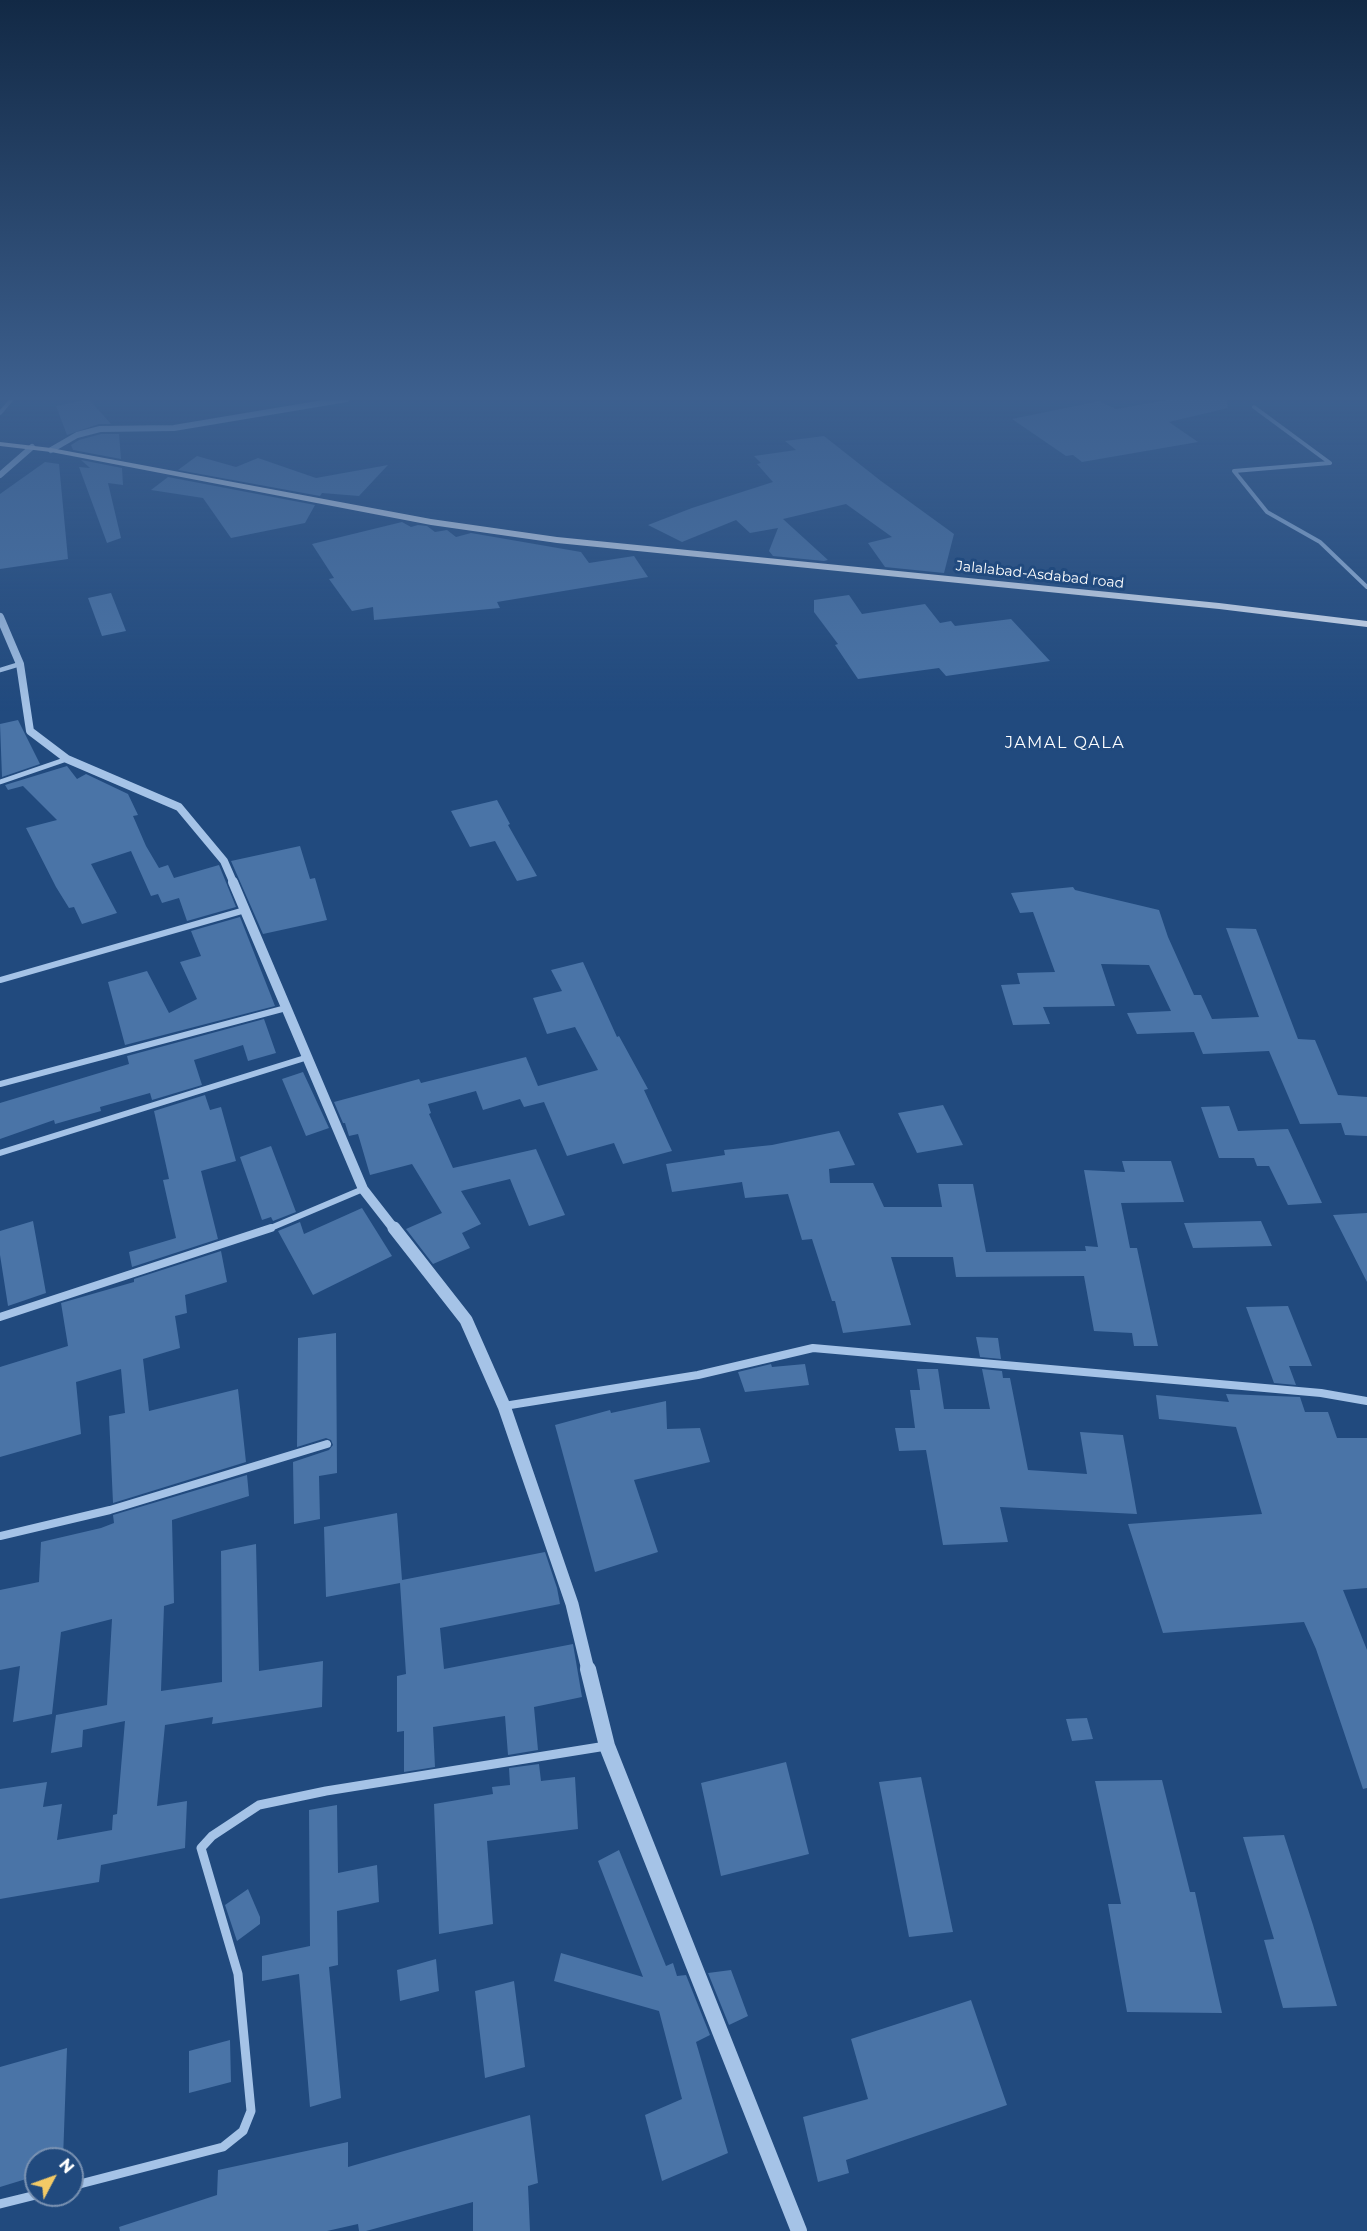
<!DOCTYPE html>
<style>
body{margin:0}
#map{position:relative;width:1367px;height:2231px;overflow:hidden;background:#214a7e;font-family:Montserrat,sans-serif}
canvas{display:block}
.north{position:absolute;left:24px;top:2147px;width:60px;height:60px;box-sizing:border-box;background:#214a7e;border:2px solid #7a92b2;border-radius:50%;rotate:49deg;font-size:16px;font-weight:700;line-height:24px;text-align:center;color:#fff}
.north::after{content:'';display:block;margin:auto;width:21px;height:27px;background:#f3ca66;clip-path:polygon(50% 0,100% 100%,50% 72%,0 100%)}
</style>
<div id="map">
<canvas width="1367" height="2231"></canvas>
<div class="north">N</div>
</div>
<script>
const ctx = document.querySelector('canvas').getContext('2d');
ctx.lineJoin = 'round';
function fill(path, color) { ctx.fillStyle = color; ctx.fill(path, 'evenodd'); }
function trace(path, color, width, dash) { ctx.strokeStyle = color; ctx.lineWidth = width; ctx.lineCap = dash ? 'butt' : 'round'; ctx.setLineDash(dash || []); ctx.stroke(path); }
function write(font, color, halo, rows, align = 'center') {
  ctx.font = font + ' Montserrat,sans-serif'; ctx.lineWidth = 6; ctx.setLineDash([]); ctx.textBaseline = 'middle'; ctx.strokeStyle = halo; ctx.fillStyle = color; for (const [text, x, y, turn = 0] of rows) {
    ctx.save(); ctx.translate(x, y); ctx.rotate((+turn || 0) * Math.PI / 180); ctx.textAlign = isNaN(turn) ? turn : align; if (halo) ctx.strokeText(text, 0, 0); ctx.fillText(text, 0, 0); ctx.restore();
  }
}
fill(new Path2D(`
 M89,399L111,424H99L67,435L56,406Z
 M1172,399H1227L1228,408L1169,422L1198,442L1082,462L1073,455L1066,456L1012,419L1099,401L1116,409Z
 M101,434H119L121,459L73,450L71,445L79,440Z
 M824,436L881,481L954,534L944,573L885,567L868,543L892,537L846,504L783,519L828,560L824,561L773,556L769,551L778,528L750,533L736,520L682,542L648,525L692,508L773,482L757,464L761,463L754,456L796,450L785,441Z
 M197,456L236,467L258,458L316,478L388,465L359,496L322,493L320,496L178,470Z
 M81,460L122,468L123,485L108,483L121,538L107,543L79,467L90,468Z
 M45,462L59,464L68,559L0,569V494Z
 M168,477L315,505L305,523L231,538L203,498L151,490Z
 M402,522L411,527L418,525L427,526L435,532L447,530L456,537L471,533L581,552L589,563L634,556L648,577L497,602L500,608L374,620L373,607L352,611L329,579L334,578L312,544Z
 M111,593L126,631L102,636L88,598Z
 M849,595L862,614L925,604L940,623L951,621L955,626L1011,619L1050,661L946,676L939,668L858,679L835,645L838,644L814,612V600Z
 M18,720L40,764L2,777L0,724Z
 M67,766L77,779L86,774L128,794L138,815L133,816L146,846L159,868L168,865L174,878L219,865L236,907L187,921L179,898L162,903L158,894L151,896L131,851L91,864L117,913L82,924L74,907L69,908L56,887L26,828L57,820L23,786L8,790L5,785Z
 M497,800L510,824L508,825L537,876L517,881L495,841L470,847L451,811Z
 M300,846L310,879L315,878L327,920L263,934L231,861Z
 M1073,887L1075,890L1159,910L1168,937L1194,995H1201L1212,1019L1259,1017L1226,928L1256,929L1298,1039L1315,1040L1338,1095L1367,1097V1136L1345,1135L1341,1123L1300,1124L1269,1051L1203,1054L1194,1032L1137,1034L1127,1013L1171,1011L1149,965L1101,964L1115,1006L1043,1007L1050,1024L1013,1025L1001,985L1020,984L1017,973L1055,972L1033,912L1020,913L1011,893Z
 M240,917L275,1006L125,1045L108,982L147,971L169,1013L197,999L180,962L201,956L191,931Z
 M583,962L617,1037L619,1036L648,1089L644,1090L672,1151L623,1164L614,1143L567,1156L544,1102L524,1107L520,1099L483,1110L476,1091L428,1104L431,1113L429,1114L453,1168L536,1149L565,1215L529,1226L510,1179L461,1191L481,1224L462,1233L470,1248L433,1264L406,1229L442,1213L412,1164L370,1175L358,1134L349,1136L345,1123H343L334,1102L419,1079L421,1083L526,1057L538,1086L598,1070L575,1027L547,1034L533,998L562,991L551,970Z
 M264,1019L276,1053L248,1061L243,1045L194,1060L202,1085L152,1100L150,1093L100,1107L101,1111L55,1124L54,1120L0,1139V1103L129,1064L127,1056Z
 M303,1072L329,1128L306,1136L282,1079Z
 M205,1095L210,1110L221,1107L236,1161L201,1171L218,1239L132,1267L129,1252L176,1238L163,1180L169,1179L154,1111Z
 M943,1105L963,1145L917,1153L898,1113Z
 M1229,1106L1238,1131L1288,1129L1322,1203L1288,1205L1269,1166H1257L1254,1158H1219L1201,1107Z
 M839,1131L855,1165L829,1169L830,1183H873L884,1207H942L938,1184H973L986,1252L1086,1251L1085,1246L1098,1247L1084,1170L1125,1172L1122,1161H1171L1184,1202L1121,1203L1130,1248H1137L1158,1346H1134L1132,1333L1094,1331L1084,1276L956,1277L953,1257H891L911,1325L843,1333L835,1301H832L812,1239L802,1240L788,1194L745,1198L742,1182L672,1192L666,1164L725,1155L724,1150L772,1145Z
 M271,1146L296,1212L273,1221L271,1217L262,1220L240,1157Z
 M362,1208L392,1256L313,1295L278,1231L300,1222L304,1234Z
 M1367,1213V1282L1333,1215Z
 M33,1221L46,1293L8,1306L0,1255V1231Z
 M1261,1221L1272,1246L1193,1248L1184,1223Z
 M221,1251L227,1282L185,1295L187,1313L175,1316L180,1348L143,1359L149,1411L238,1389L246,1462L113,1503L109,1416L125,1413L121,1369L76,1382L81,1434L0,1457V1367L68,1346L61,1303L134,1282V1279Z
 M1288,1306L1312,1366H1289L1296,1385L1274,1383L1246,1307Z
 M336,1333L337,1473L319,1476L320,1519L294,1524L293,1462L329,1450L333,1445L331,1440L326,1438L297,1447L298,1338Z
 M976,1337L998,1338L1001,1359L980,1357Z
 M771,1364L772,1367L805,1364L809,1385L745,1392L738,1372Z
 M917,1369H938L944,1409H990L982,1369L1002,1371L1003,1378H1010L1028,1470L1087,1474L1080,1432L1123,1435L1137,1514L1000,1507L1008,1542L943,1545L926,1450L899,1451L895,1428H915L910,1390H920Z
 M1226,1394L1300,1397L1305,1412H1328L1337,1438H1367V1588L1343,1590L1367,1650V1788L1363,1789L1316,1649L1304,1622L1163,1633L1128,1524L1262,1514L1236,1427L1159,1419L1156,1395L1229,1402Z
 M666,1401L667,1429L700,1428L710,1462L634,1480L658,1552L595,1572L555,1425L610,1410L611,1413Z
 M247,1475L249,1496L172,1520L174,1603L164,1606L161,1691L222,1682L221,1551L256,1544L259,1671L323,1661L322,1707L212,1724L213,1717L165,1725L157,1806L187,1801L185,1848L101,1865L99,1882L0,1899V1789L47,1782L43,1807L62,1804L57,1840L112,1830L113,1815L117,1814L125,1721L83,1730L82,1747L51,1753L56,1715L107,1705L112,1619L61,1632L52,1714L13,1722L20,1666L0,1670V1590L39,1582L41,1542L101,1528L114,1523L113,1515Z
 M397,1513L402,1580L545,1552L557,1588L560,1604L440,1628L444,1669L573,1644L582,1697L534,1707L538,1750L508,1755L505,1716L433,1727L435,1767L404,1772V1731L397,1732V1676L406,1674L400,1583L326,1597L324,1527Z
 M1087,1718L1093,1739L1072,1741L1066,1719Z
 M786,1762L809,1854L721,1876L701,1783Z
 M539,1764L541,1781L575,1777L578,1829L487,1841L493,1924L439,1934L434,1804L493,1794L492,1787L510,1785L509,1768Z
 M921,1777L953,1932L909,1937L879,1782Z
 M1162,1780L1190,1892H1195L1222,2013L1127,2012L1108,1904H1121L1095,1781Z
 M337,1805L338,1873L377,1865L379,1902L337,1911L338,1965L329,1967L341,2098L310,2107L299,1974L262,1981V1956L310,1946L309,1810Z
 M1284,1835L1313,1925L1337,2006L1283,2008L1264,1940L1274,1939L1243,1837Z
 M619,1850L666,1966L673,1963L677,1976L686,1975L710,2035L696,2042L728,2153L662,2181L645,2115L682,2099L659,2011L554,1981L561,1953L643,1977L598,1861Z
 M248,1889L260,1917V1924L237,1941L225,1905Z
 M436,1959L439,1991L400,2001L397,1970Z
 M731,1970L748,2016L729,2025L708,1973Z
 M514,1981L525,2067L485,2078L475,1991Z
 M971,2000L1007,2105L846,2160L849,2173L818,2182L803,2117L868,2099L851,2039Z
 M230,2040L231,2082L189,2093V2051Z
 M67,2048L63,2159H36V2176L0,2187V2067Z
 M530,2115L538,2183L528,2186L530,2231H473V2202L366,2231H359L358,2224L327,2231H120L119,2227L217,2195L218,2170L348,2142V2167Z`), '#4a74a7');
trace(new Path2D(`
 M1254,407L1330,463L1234,471L1267,512L1320,542L1367,587
 M0,413L12,399`), '#a5c3e7', 4);
trace(new Path2D(`
 M0,670L20,664
 M0,782L67,759`), '#a5c3e7', 4.5);
trace(new Path2D(`
 M0,980L245,910
 M0,1084L286,1008
 M0,1153L308,1057
 M266,1230L363,1189`), '#a5c3e7', 6);
trace(new Path2D(`
 M0,1317L271,1228
 M504,1406L698,1375L813,1348L1321,1393L1367,1401
 M0,1536L110,1510L327,1444`), '#a5c3e7', 8);
trace(new Path2D(`
 M72,2186L223,2147L243,2131L251,2111L238,1974L201,1848L212,1836L259,1805L326,1791L606,1746
 M0,2204L36,2195`), '#a5c3e7', 9);
trace(new Path2D(`
 M51,450L77,435L100,429L174,428L347,399
 M0,475L32,447`), '#a5c3e7', 6);
trace(new Path2D(`
 M0,617L20,664L30,731L67,759L179,807L224,861L234,884`), '#a5c3e7', 8);
trace(new Path2D(`
 M233,882L363,1189L395,1230`), '#a5c3e7', 10);
trace(new Path2D(`
 M394,1228L466,1320L504,1406L572,1604L588,1670`), '#a5c3e7', 13);
trace(new Path2D(`
 M588,1669L607,1746L799,2231`), '#a5c3e7', 16);
fill(new Path2D(`
 M0,442L51,448L431,519L557,537L1219,603L1367,621V627L1219,609L557,543L431,525L51,452L0,446Z`), '#e6effd');
const sky = ctx.createLinearGradient(0, 0, 0, 712);
sky.addColorStop(0, '#122945');
sky.addColorStop(0.56, '#3d608f');
sky.addColorStop(1, '#3d608f00');
ctx.fillStyle = sky;
ctx.fillRect(0, 0, 1367, 712);
write('14px', '#fff', '#214a7e', [
 ["Jalalabad-Asdabad road",1040,575,6]
]);
ctx.letterSpacing = '1.5px';
write('16px', '#fff', '#214a7e', [
 ["JAMAL QALA",1065,743]
]);
ctx.letterSpacing = '0px';
</script>
